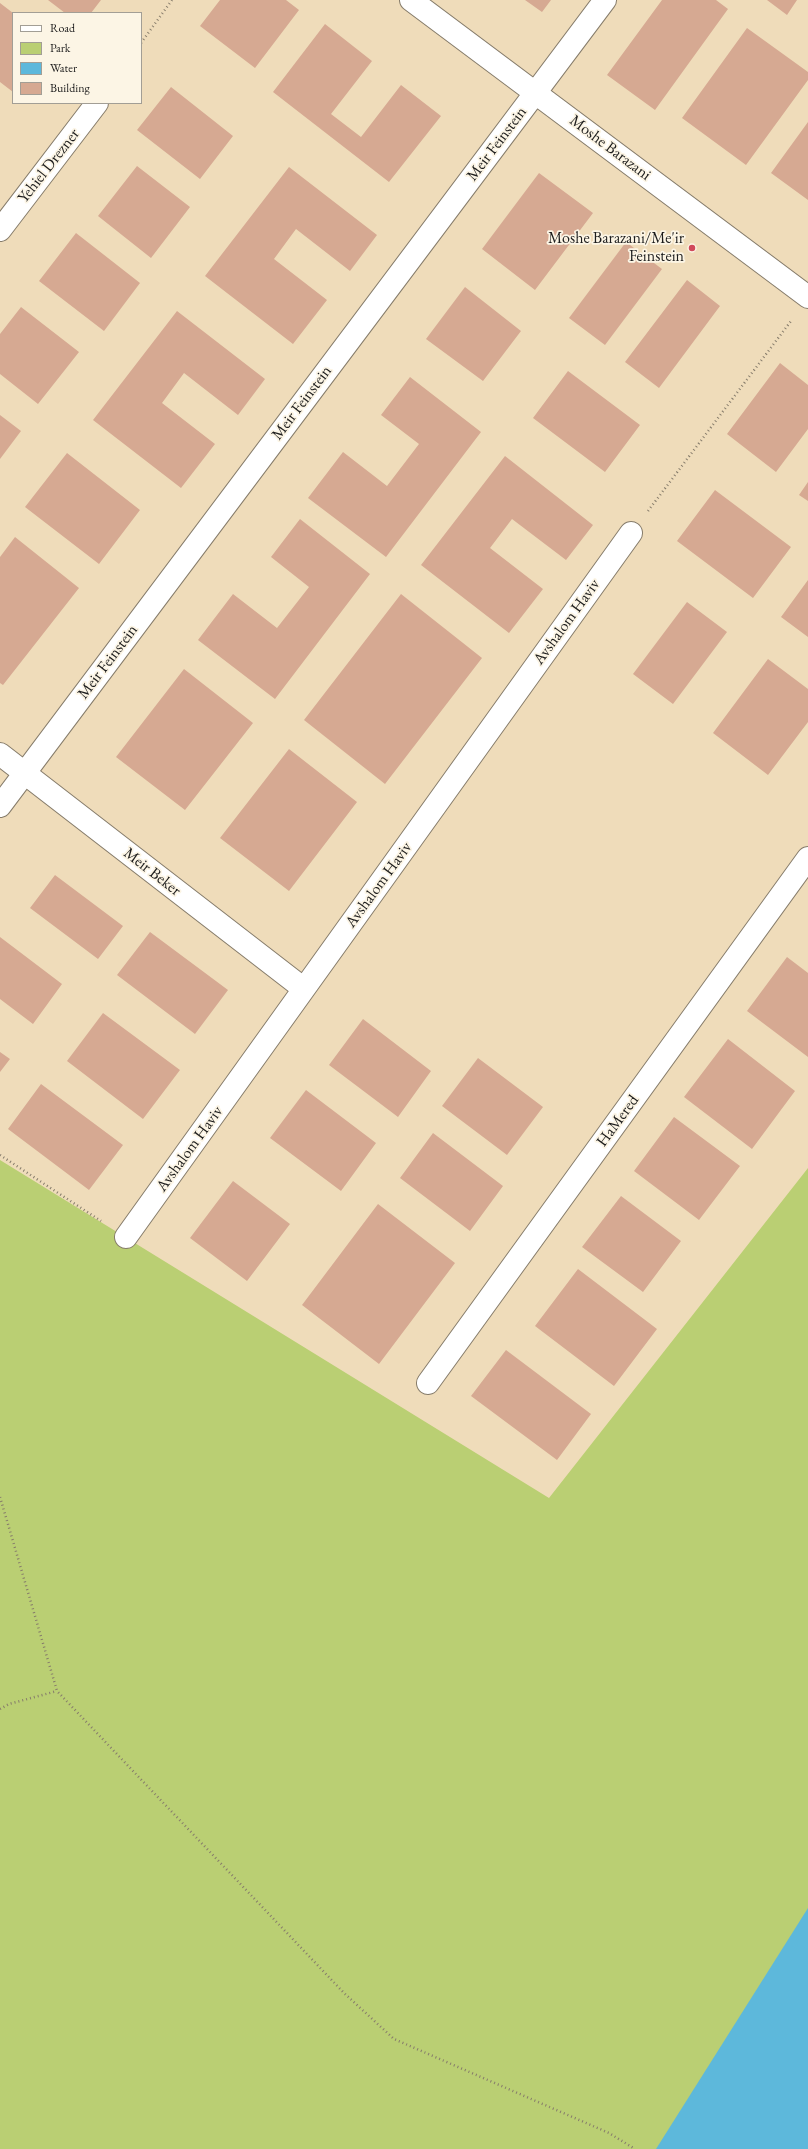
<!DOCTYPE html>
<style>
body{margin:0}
#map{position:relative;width:808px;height:2149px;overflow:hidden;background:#efdcba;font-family:"EB Garamond",serif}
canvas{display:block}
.legend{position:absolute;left:12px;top:12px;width:130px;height:92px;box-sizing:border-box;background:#fcf5e5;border:1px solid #a29e95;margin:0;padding:5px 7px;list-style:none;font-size:12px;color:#1c1c1c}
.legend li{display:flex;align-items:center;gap:8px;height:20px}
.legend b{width:20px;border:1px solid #a29e95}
</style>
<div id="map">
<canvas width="808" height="2149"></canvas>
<ul class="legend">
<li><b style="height:5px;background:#fff"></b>Road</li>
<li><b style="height:11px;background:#bacf73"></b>Park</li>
<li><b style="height:11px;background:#5db8db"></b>Water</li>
<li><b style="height:11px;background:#d6a992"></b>Building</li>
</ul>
</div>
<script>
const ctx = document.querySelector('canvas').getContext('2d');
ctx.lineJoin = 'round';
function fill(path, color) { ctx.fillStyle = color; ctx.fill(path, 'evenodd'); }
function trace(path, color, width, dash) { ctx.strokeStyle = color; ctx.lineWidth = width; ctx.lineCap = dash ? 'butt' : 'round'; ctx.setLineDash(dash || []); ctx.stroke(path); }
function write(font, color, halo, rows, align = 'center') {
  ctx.font = font + ' "EB Garamond",serif'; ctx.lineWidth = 3.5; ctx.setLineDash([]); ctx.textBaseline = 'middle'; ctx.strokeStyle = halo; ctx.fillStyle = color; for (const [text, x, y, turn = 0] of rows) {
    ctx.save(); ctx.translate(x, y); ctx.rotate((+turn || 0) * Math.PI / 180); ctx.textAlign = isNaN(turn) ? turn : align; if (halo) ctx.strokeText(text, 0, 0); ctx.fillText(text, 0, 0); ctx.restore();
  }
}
fill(new Path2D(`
 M0,1160L549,1498L808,1168V2149H0Z`), '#bacf73');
fill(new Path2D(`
 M808,1908V2149H656Z`), '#5db8db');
fill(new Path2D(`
 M48,0H101L91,13H65Z
 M220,0H286L299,10L255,68L200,26Z
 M525,0H551L542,12Z
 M662,0H716L728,9L655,110L607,75Z
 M767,0H797L787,15Z
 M0,3L13,13V92L0,82Z
 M325,24L372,61L331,114L361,137L401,85L441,116L389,182L273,92Z
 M747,28L808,72V80L746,165L682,118Z
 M171,87L233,136L200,179L137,130Z
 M808,122V200L771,173Z
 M137,166L190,207L151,258L98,216Z
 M289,167L377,235L350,271L296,229L274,259L327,300L293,344L205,276Z
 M539,173L593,213L535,290L482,249Z
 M76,233L140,283L104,331L39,281Z
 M626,242L662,269L605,345L569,318Z
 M687,280L720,306L659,388L625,362Z
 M465,287L521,331L483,381L426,339Z
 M21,307L79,352L38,404L0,374V334Z
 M177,311L265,379L238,415L184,373L162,403L215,444L181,488L93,420Z
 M780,363L808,385V429L776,472L727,434Z
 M568,371L640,425L605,472L533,418Z
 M410,377L481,432L386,557L308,498L343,452L387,486L419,444L381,415Z
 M0,415L21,431L0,459Z
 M67,453L140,510L99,564L25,507Z
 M505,456L593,525L566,560L512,519L490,548L543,589L509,633L421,565Z
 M808,482V501L799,495Z
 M715,490L791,547L753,598L677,541Z
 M300,519L370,574L275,699L198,640L233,594L277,628L309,587L271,557Z
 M15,537L79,588L3,685L0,683V557Z
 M808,580V637L781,617Z
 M401,594L482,658L385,784L304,720Z
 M687,602L727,632L673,704L633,674Z
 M768,659L808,689V722L768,775L713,733Z
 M184,669L253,723L185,810L116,757Z
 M289,749L357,802L289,891L220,838Z
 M55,875L123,926L98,959L30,908Z
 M150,932L228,990L195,1034L117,975Z
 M0,937L62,984L33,1024L0,999Z
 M787,957L808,973V1057L747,1011Z
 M103,1013L180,1070L143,1119L67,1061Z
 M363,1019L431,1071L398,1117L329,1065Z
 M728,1039L795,1091L752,1149L684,1097Z
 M0,1052L10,1059L0,1072Z
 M478,1058L543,1107L507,1155L442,1106Z
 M41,1084L123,1145L89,1190L8,1129Z
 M306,1090L376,1143L341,1191L270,1138Z
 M674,1117L740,1166L699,1220L634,1171Z
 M433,1133L503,1186L470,1231L400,1178Z
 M233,1181L290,1224L247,1281L190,1238Z
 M621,1196L681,1241L643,1292L582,1247Z
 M378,1204L455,1263L379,1364L302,1305Z
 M578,1269L657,1329L614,1386L535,1326Z
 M506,1350L591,1414L557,1460L471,1396Z`), '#d6a992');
const minor = new Path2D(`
 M411,0L808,297
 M0,230L97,103
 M0,754L304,989
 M0,806L605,0
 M126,1237L631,533
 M428,1383L808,858`);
trace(minor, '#867c6b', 24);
trace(new Path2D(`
 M141,43L172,0
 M648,511L791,321
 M0,1155L101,1221
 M0,1497L57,1691L344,1993L394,2039L609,2133L635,2149
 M0,1709L9,1704L57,1691`), '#867c6b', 2.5, [1, 3]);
trace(minor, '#fff', 22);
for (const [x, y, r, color] of [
 [692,248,4,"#d1495b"]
]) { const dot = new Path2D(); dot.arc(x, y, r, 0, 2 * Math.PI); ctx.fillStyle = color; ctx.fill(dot); trace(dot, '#fcf5e5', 1.5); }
write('16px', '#1c1c1c', '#fcf5e5', [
 ["Meir Feinstein",497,144,-53],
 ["Moshe Barazani",610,148,37],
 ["Yehiel Drezner",49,166,-52],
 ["Meir Feinstein",302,403,-53],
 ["Avshalom Haviv",567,622,-54],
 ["Meir Feinstein",108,662,-53],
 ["Meir Beker",152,872,38],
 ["Avshalom Haviv",379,885,-54],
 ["HaMered",618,1121,-54],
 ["Avshalom Haviv",190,1149,-54]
]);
write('16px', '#1c1c1c', '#fcf5e5', [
 ["Moshe Barazani/Me'ir",684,239],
 ["Feinstein",684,257]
], 'right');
</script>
